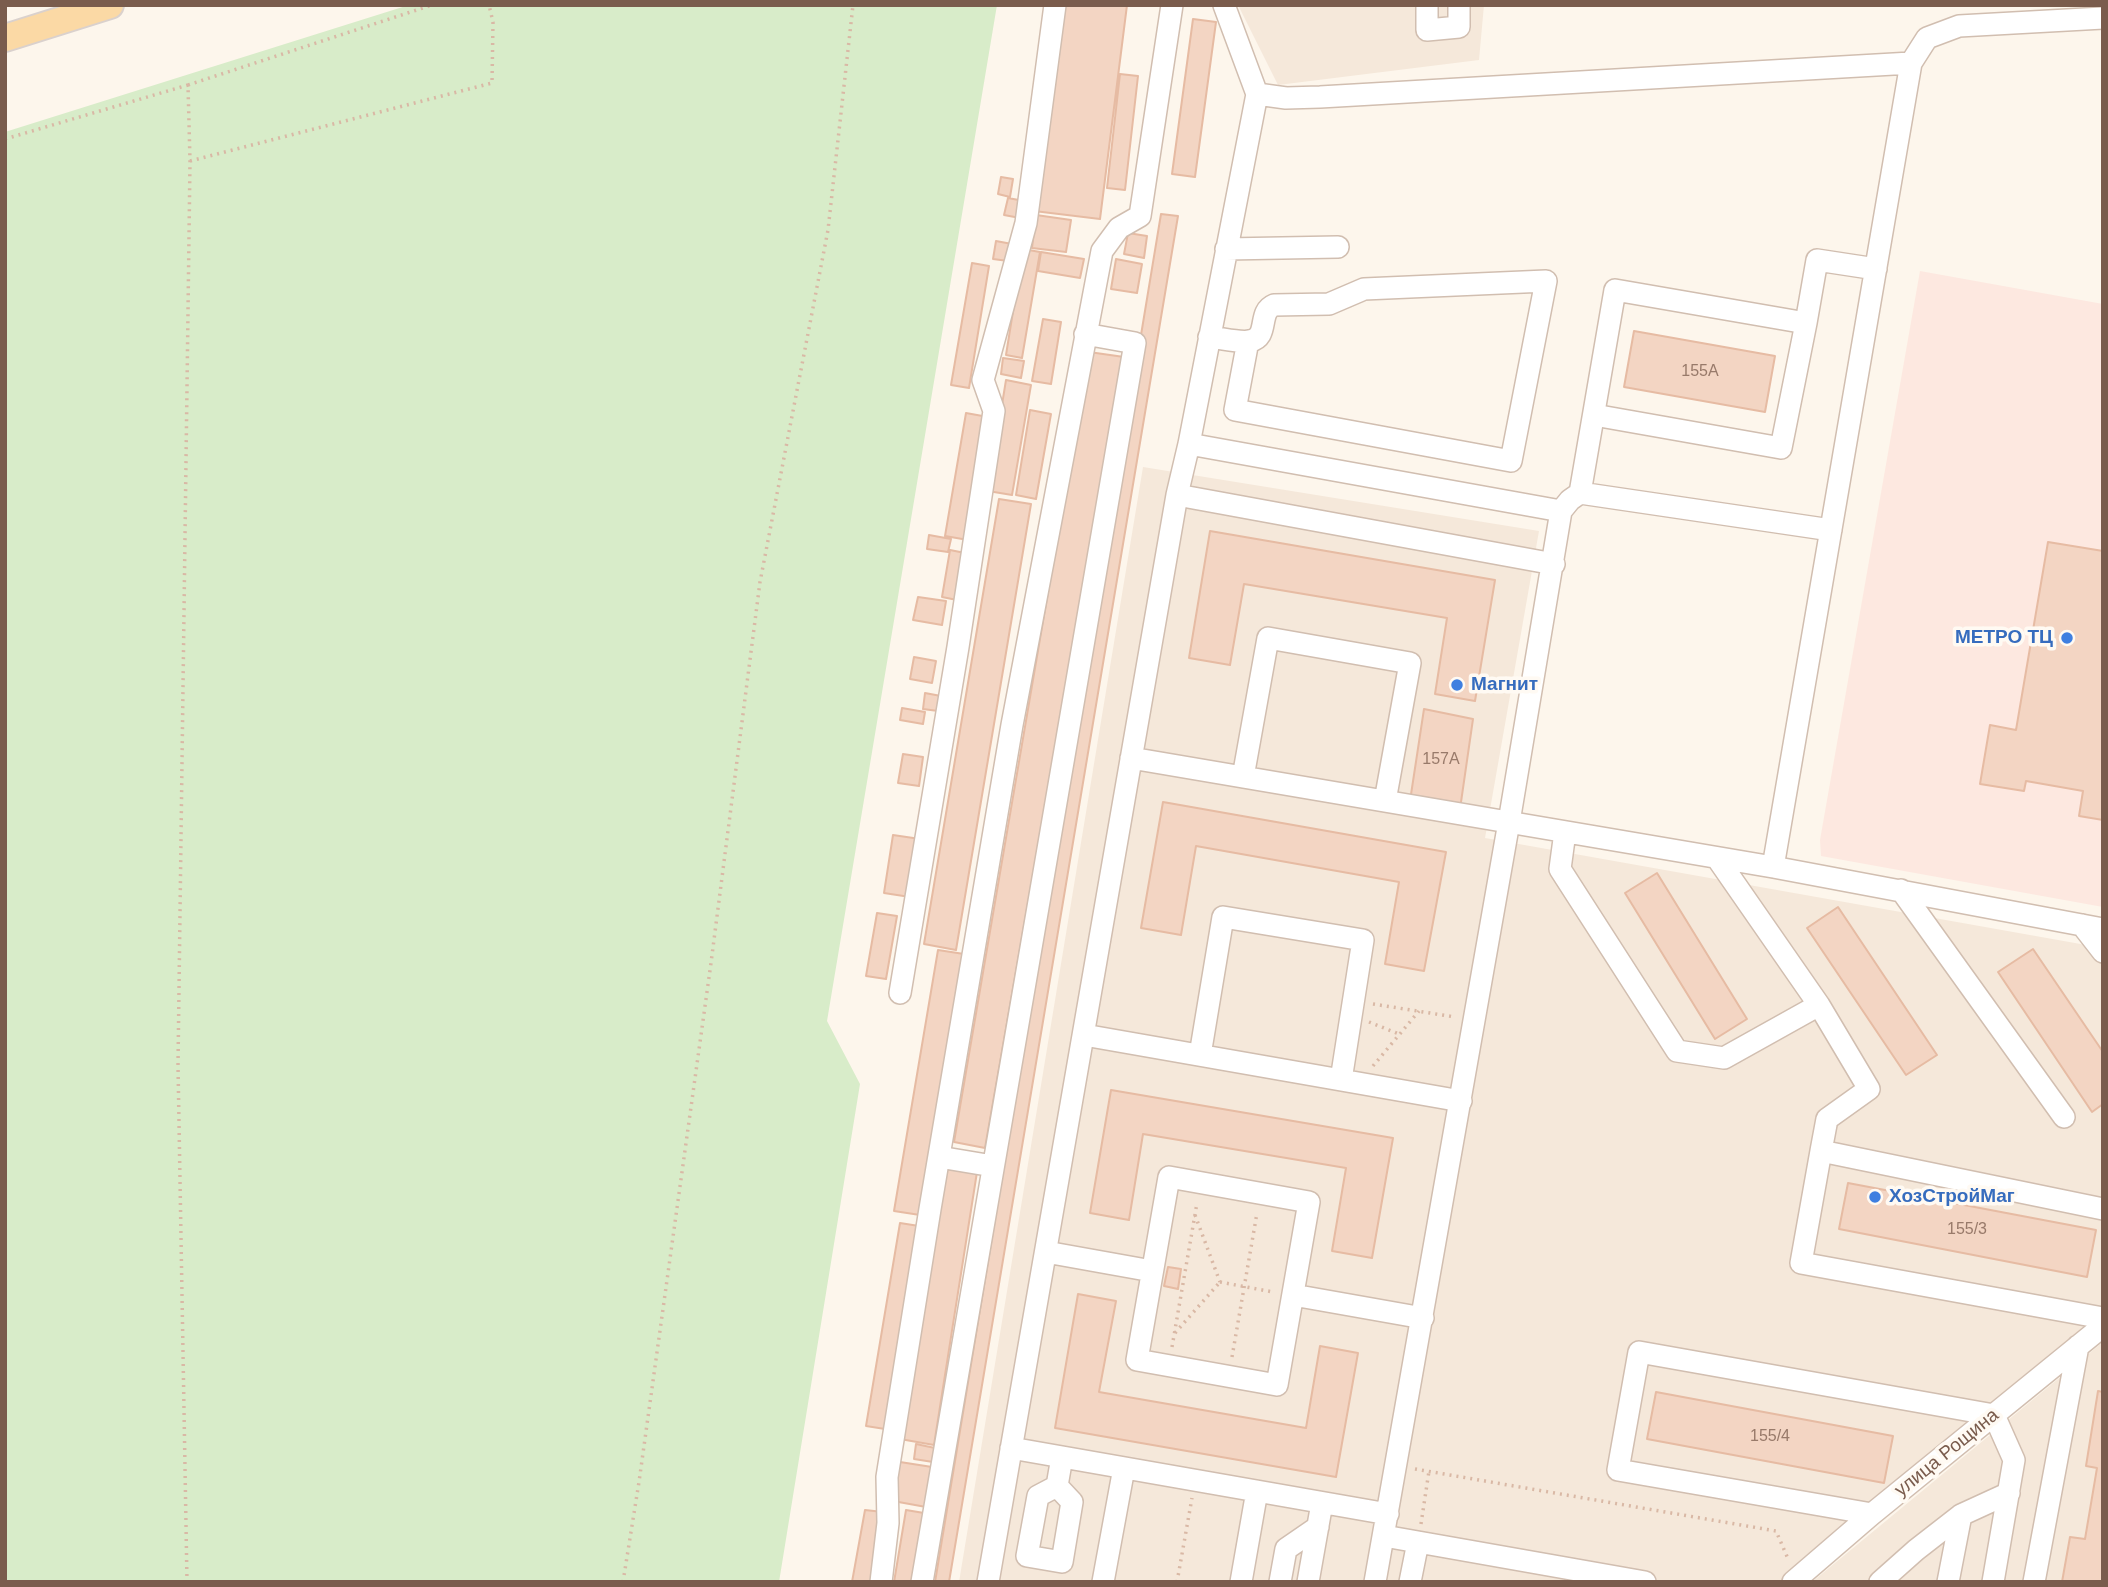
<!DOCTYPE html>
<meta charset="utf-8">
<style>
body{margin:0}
#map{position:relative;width:2108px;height:1587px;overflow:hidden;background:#fdf6ec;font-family:Arial,sans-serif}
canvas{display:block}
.frame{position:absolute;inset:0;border:7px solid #7a5c4d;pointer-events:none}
</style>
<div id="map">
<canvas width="2108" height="1587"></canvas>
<div class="frame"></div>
</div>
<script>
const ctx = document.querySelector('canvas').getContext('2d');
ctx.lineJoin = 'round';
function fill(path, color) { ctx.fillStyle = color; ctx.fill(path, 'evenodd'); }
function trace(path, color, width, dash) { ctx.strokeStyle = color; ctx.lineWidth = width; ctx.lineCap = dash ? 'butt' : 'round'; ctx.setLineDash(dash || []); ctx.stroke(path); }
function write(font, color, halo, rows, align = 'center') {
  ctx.font = font + ' Arial,sans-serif'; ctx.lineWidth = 7; ctx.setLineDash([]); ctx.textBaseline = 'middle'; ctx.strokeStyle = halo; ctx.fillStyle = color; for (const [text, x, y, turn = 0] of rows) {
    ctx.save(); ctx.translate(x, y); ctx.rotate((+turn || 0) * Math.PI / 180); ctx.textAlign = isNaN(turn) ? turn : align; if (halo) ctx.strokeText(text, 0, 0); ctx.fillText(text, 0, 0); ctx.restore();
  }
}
fill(new Path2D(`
 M1238,5H1484L1479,60L1278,85Z
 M1143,467L1539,531L1485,838L2103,948V1316L1789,1582H959Z
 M2103,1342V1582H1812L2013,1416Z`), '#f5e8da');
fill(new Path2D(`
 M1920,271L2103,304V907L1821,856L1820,840Z`), '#fde8e0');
fill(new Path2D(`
 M409,5H997L827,1021L860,1084L779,1582H5V132Z`), '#d8ecc9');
const building = new Path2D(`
 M1060,5H1127L1100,219L1034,211Z
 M1193,19L1216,22L1195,177L1172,174Z
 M1120,74L1138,76L1125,190L1107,188Z
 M1001,177L1013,179L1010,197L998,194Z
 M1008,198L1024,201L1020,218L1004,215Z
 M1161,214L1178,216L949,1582H935Z
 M1036,215L1071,220L1066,252L1032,248Z
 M1128,233L1147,236L1144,258L1124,254Z
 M996,241L1012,244L1008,261L993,259Z
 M1023,249L1040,252L1022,358L1006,355Z
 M1041,252L1084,259L1080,278L1038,271Z
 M1116,259L1142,264L1137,293L1111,289Z
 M972,263L989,266L969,388L951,385Z
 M1043,319L1061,322L1051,384L1032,381Z
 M1634,331L1775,356L1765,412L1624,387Z
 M1089,352L1124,357L985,1148L954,1142Z
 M1003,358L1024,361L1021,378L1001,374Z
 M1006,380L1031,385L1012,495L988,491Z
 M1030,410L1051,414L1036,499L1016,495Z
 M966,413L988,417L968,540L945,536Z
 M999,499L1031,504L956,950L924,944Z
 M1210,531L1495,580L1475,701L1435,694L1447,618L1244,584L1230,665L1189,658Z
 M929,535L951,539L948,552L927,549Z
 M2048,542L2103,551V820L2079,816L2083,791L2026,781L2024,791L1980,784L1990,725L2016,730Z
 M950,550L965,553L957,600L942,597Z
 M918,597L946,601L942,625L913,620Z
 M914,657L936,661L932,683L910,679Z
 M925,693L941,696L938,711L923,709Z
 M902,708L925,712L923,724L900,720Z
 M1424,709L1473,719L1460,809L1410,801Z
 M903,754L923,757L919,786L898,783Z
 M1163,802L1446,852L1424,971L1385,964L1399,882L1196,846L1181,935L1141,928Z
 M893,835L920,839L910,897L884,893Z
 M1657,873L1747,1019L1715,1039L1625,893Z
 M1838,907L1937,1055L1906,1075L1807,928Z
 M877,913L897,916L886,979L866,976Z
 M2033,949L2103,1052V1104L2092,1112L1998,972Z
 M938,950L964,954L920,1215L894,1211Z
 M1111,1090L1393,1138L1372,1258L1332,1251L1346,1168L1143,1134L1129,1220L1090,1213Z
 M946,1169L977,1172L934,1445L900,1439Z
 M1848,1183L2096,1230L2087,1277L1839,1229Z
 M900,1223L919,1226L885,1429L866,1426Z
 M1168,1267L1181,1269L1178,1289L1164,1286Z
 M1078,1294L1116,1301L1099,1392L1306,1428L1320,1346L1358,1353L1336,1477L1055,1428Z
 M2098,1391L2103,1392V1582H2062L2070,1537L2085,1539L2097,1468L2086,1466Z
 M1656,1392L1893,1436L1884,1483L1647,1439Z
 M916,1444L935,1448L933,1462L914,1459Z
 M900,1462L932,1467L926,1507L893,1501Z
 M865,1510L883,1512L872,1582H852Z
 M906,1510L924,1513L913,1582H894Z`);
fill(building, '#f3d5c3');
trace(building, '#e6bba3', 2);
const minor = new Path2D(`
 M1427,5V30L1459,27V5
 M1257,94L1286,98L1320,97L1911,63
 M1226,249L1338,247
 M1806,323L1817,260L1876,269
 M1209,337C1222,338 1238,343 1250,341C1270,337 1257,312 1274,305L1329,304L1364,289L1546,281L1511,461L1235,410L1248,341
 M1189,444L1561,511
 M1580,493L1615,290L1806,323L1781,448L1594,415
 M1177,495L1554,564
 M1131,758L1773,867L2103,929
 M1243,777L1268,638L1410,663L1385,801
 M1565,832L1560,869L1677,1051L1724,1058L1819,1005
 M1717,858L1819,1005L1869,1089L1827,1119L1821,1151
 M1773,867L1911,63L1927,38L1959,26L2103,18
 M1901,890L2064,1117
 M2082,925L2103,952
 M900,993L958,647L994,411L983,380L1026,223L1055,5
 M1084,1035L1461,1101
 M1200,1055L1223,917L1363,940L1341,1080
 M939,1157L993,1166
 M1169,1177L1309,1202L1277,1385L1137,1360Z
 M2103,1209L1821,1151L1801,1263L2103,1318
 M1046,1252L1152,1271
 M1293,1295L1423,1318
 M1011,1448L1388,1514
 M1057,1486L1072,1502L1062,1562L1027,1556L1038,1496L1057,1486L1062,1457
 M1872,1514L1618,1470L1639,1352L1994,1415L2014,1460L1993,1582
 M1384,1536L1645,1582
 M881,1582L888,1523L887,1477L930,1209L1012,725L1102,251L1119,228L1140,216L1172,5
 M922,1582L1135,343L1085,334
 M988,1582L1177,495L1189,444L1257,94L1224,5
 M1103,1582L1124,1468
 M1241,1582L1257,1491
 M1280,1582L1286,1549L1318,1527
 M1308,1582L1322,1503
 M1375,1582L1509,822L1561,511L1570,500L1580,493L1831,530
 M1410,1582L1418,1542
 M1793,1582L1872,1514L2103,1326
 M1880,1582L1916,1550L1961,1515
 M1948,1582L1961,1515L2009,1493
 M2034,1582L2078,1346`);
const major = new Path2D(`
 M5,38L110,5`);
trace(minor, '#d1beb0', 24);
trace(major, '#dad1cd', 30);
trace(new Path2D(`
 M188,85L432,5
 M5,139L188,85L190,161L178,1065L187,1582
 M190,161L492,83L493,22L489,5
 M1373,1004L1455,1017
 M1369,1022L1399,1034
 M1373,1066L1419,1011
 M1195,1215L1220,1282
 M1220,1282L1273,1292
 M1175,1333L1220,1282
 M1172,1347L1197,1203
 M1232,1357L1257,1213
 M1415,1469L1776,1531L1789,1561
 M1421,1524L1429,1471
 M623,1582L639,1482L711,963L760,582L828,230L853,5
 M1177,1582L1192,1498`), '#d9b8a5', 3.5, [2, 5]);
trace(minor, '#fff', 21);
trace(major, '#fbd9a5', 26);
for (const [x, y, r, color] of [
 [2067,638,7,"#3f7fe0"],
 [1457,685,7,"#3f7fe0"],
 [1875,1197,7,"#3f7fe0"]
]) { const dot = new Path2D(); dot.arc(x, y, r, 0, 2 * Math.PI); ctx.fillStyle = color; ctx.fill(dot); trace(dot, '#fffaf3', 2.5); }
write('16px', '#987a6a', null, [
 ["155А",1700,372],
 ["157А",1441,760],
 ["155/3",1967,1230],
 ["155/4",1770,1437]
]);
write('bold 19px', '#366cbe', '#fffaf3', [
 ["МЕТРО ТЦ",2053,638,"right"],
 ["Магнит",1471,685],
 ["ХозСтройМаг",1889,1197]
], 'left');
write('19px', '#7a5c4d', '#fffaf3', [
 ["улица Рощина",1947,1453,-39]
]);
</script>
